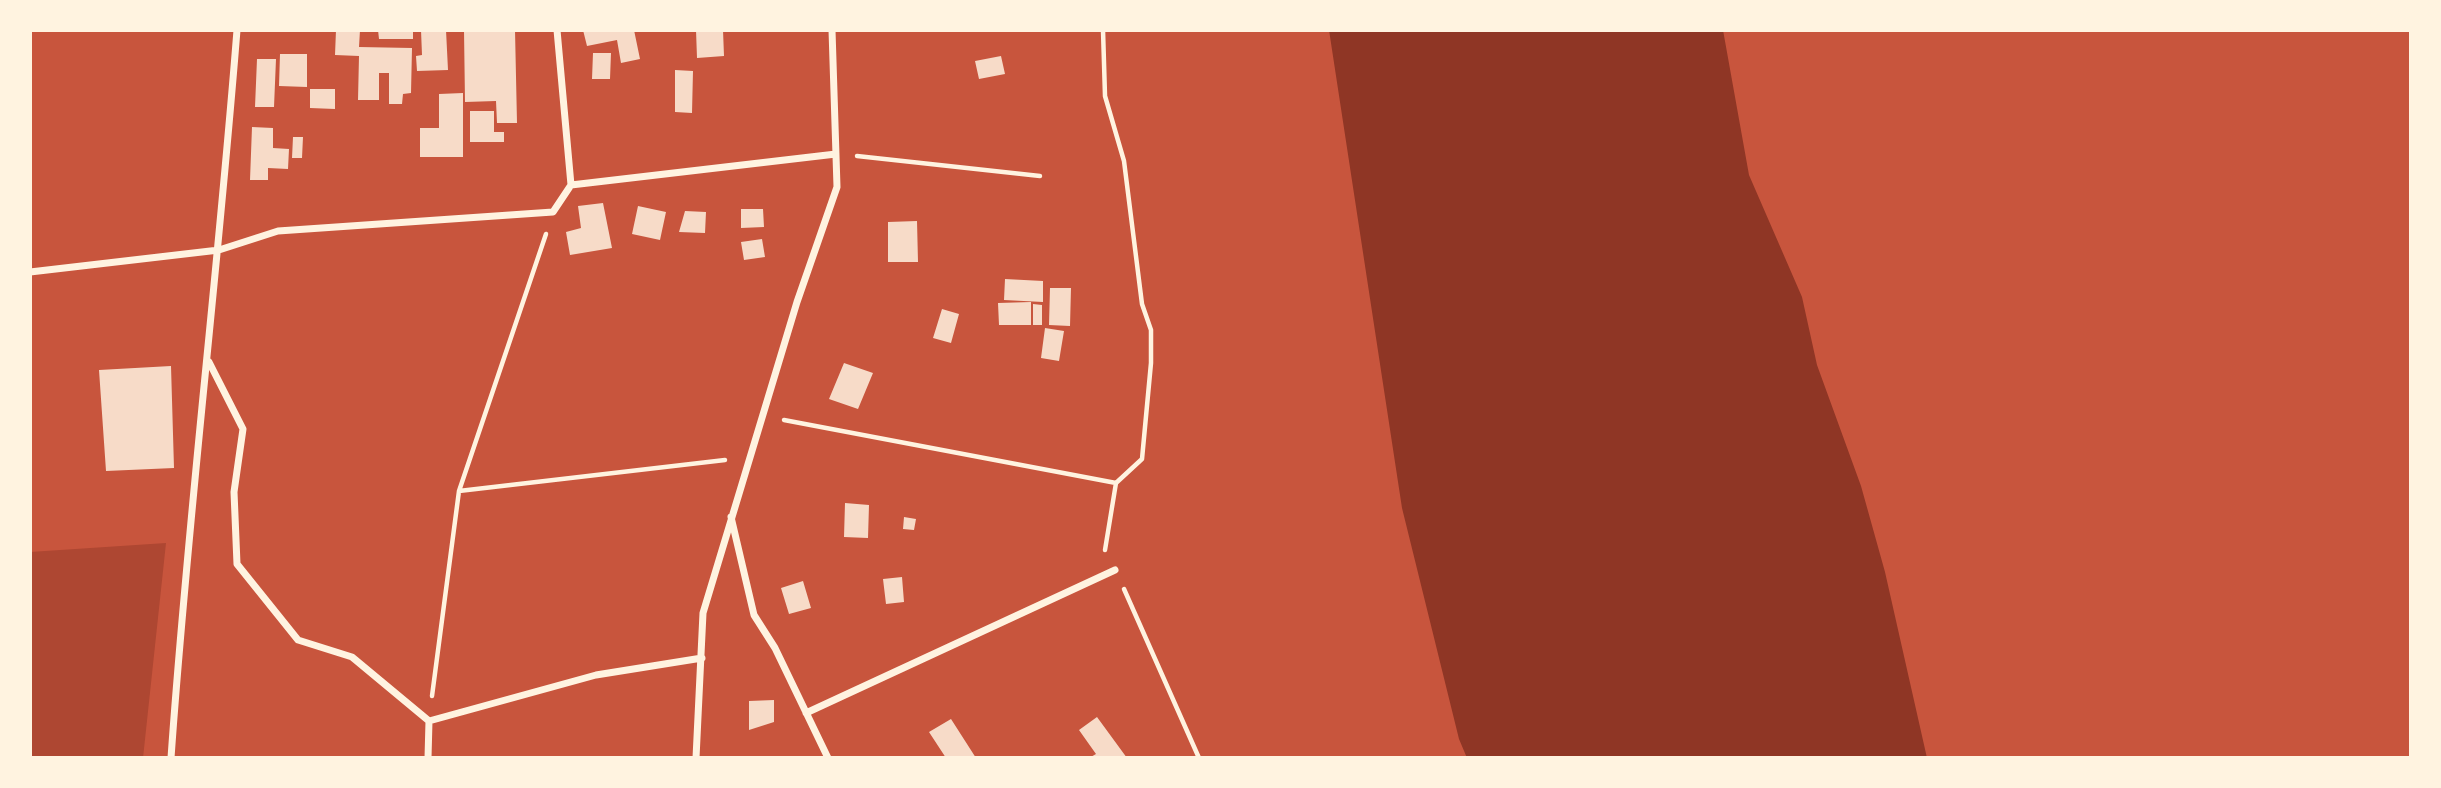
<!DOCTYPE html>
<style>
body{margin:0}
#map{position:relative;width:2441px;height:788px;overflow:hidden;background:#c8553d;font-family:Karla,sans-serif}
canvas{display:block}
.frame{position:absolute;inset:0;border:32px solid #fff3e0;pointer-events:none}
</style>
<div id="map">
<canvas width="2441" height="788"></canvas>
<div class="frame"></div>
</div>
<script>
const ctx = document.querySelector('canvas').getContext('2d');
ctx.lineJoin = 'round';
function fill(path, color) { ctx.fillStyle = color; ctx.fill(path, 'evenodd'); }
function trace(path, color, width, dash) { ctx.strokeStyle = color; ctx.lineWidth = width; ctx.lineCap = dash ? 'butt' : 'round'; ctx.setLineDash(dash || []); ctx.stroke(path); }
fill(new Path2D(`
 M166,543L143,758H30V552Z`), '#ae4732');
fill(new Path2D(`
 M1329,30H1723L1749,175L1802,297L1817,365L1861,486L1885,572L1927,758H1467L1459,739L1402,508Z`), '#8f3625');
fill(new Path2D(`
 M336,30H360L359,47L412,48L411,93L403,94L402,104H389V73H379V100H358L359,56L335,55Z
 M378,30H413V39H379Z
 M421,30H446L448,70L417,71L416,56L422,55Z
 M464,30H515L517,123H497L496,101L465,102Z
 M583,30H634L640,59L621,63L617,40L587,46Z
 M696,30H723L724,56L697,58Z
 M593,53H611L610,79H592Z
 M280,54H307V87L279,86Z
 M1001,56L1005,74L979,79L975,61Z
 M257,59H276L274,107H255Z
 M675,70L693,71L692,113L675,112Z
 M310,89H335V109L310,108Z
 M463,93V157H420V128H439V94Z
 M470,111H494V132H504V142H470Z
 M252,127L273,128V148L289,149L288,169L268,168V180H250Z
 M293,137H303L302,158H292Z
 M603,203L612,248L570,255L566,232L581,228L578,206Z
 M638,206L666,212L660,240L632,234Z
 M741,209H763L764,227L741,228Z
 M685,211L706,212L705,233L679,232Z
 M917,221L918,262H888V222Z
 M762,239L765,257L744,260L741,242Z
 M1005,279L1043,281V302L1004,300Z
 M1050,288H1071L1070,326L1049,325Z
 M1031,302V325H999L998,303Z
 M1033,304L1042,305V325H1033Z
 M942,309L959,314L951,343L933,338Z
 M1045,328L1064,331L1059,361L1041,358Z
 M844,363L873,373L858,409L829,399Z
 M171,366L174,468L106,471L99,370Z
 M845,503L869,505L868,538L844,537Z
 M904,517L916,519L914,530L903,529Z
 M902,577L904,602L886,604L883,579Z
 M803,581L811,608L789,614L781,588Z
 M774,700V722L749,730V701Z
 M1097,717L1127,758H1089L1096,754L1079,730Z
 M951,719L976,758H946L929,732Z`), '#f7dbc8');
trace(new Path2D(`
 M1103,30L1105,96L1124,161L1142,304L1151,330V363L1142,459L1116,483L1105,550
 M857,156L1040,176
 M784,420L1116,483
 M459,491L725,460
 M1124,589L1199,758
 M432,696L459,491L546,234`), '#fff3e0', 4.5);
trace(new Path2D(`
 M571,185L836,154
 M30,272L219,250L278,231L553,212L571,185L557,30
 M209,362L243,429L234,492L237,564L298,640L352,657L429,721
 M731,517L754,615L775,648L828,758
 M806,713L1115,570
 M429,721L596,675L702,658
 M171,758C188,515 218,273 237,30
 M428,758L429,721
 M696,758L703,613L797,302L837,187L832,30`), '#fff3e0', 7);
</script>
